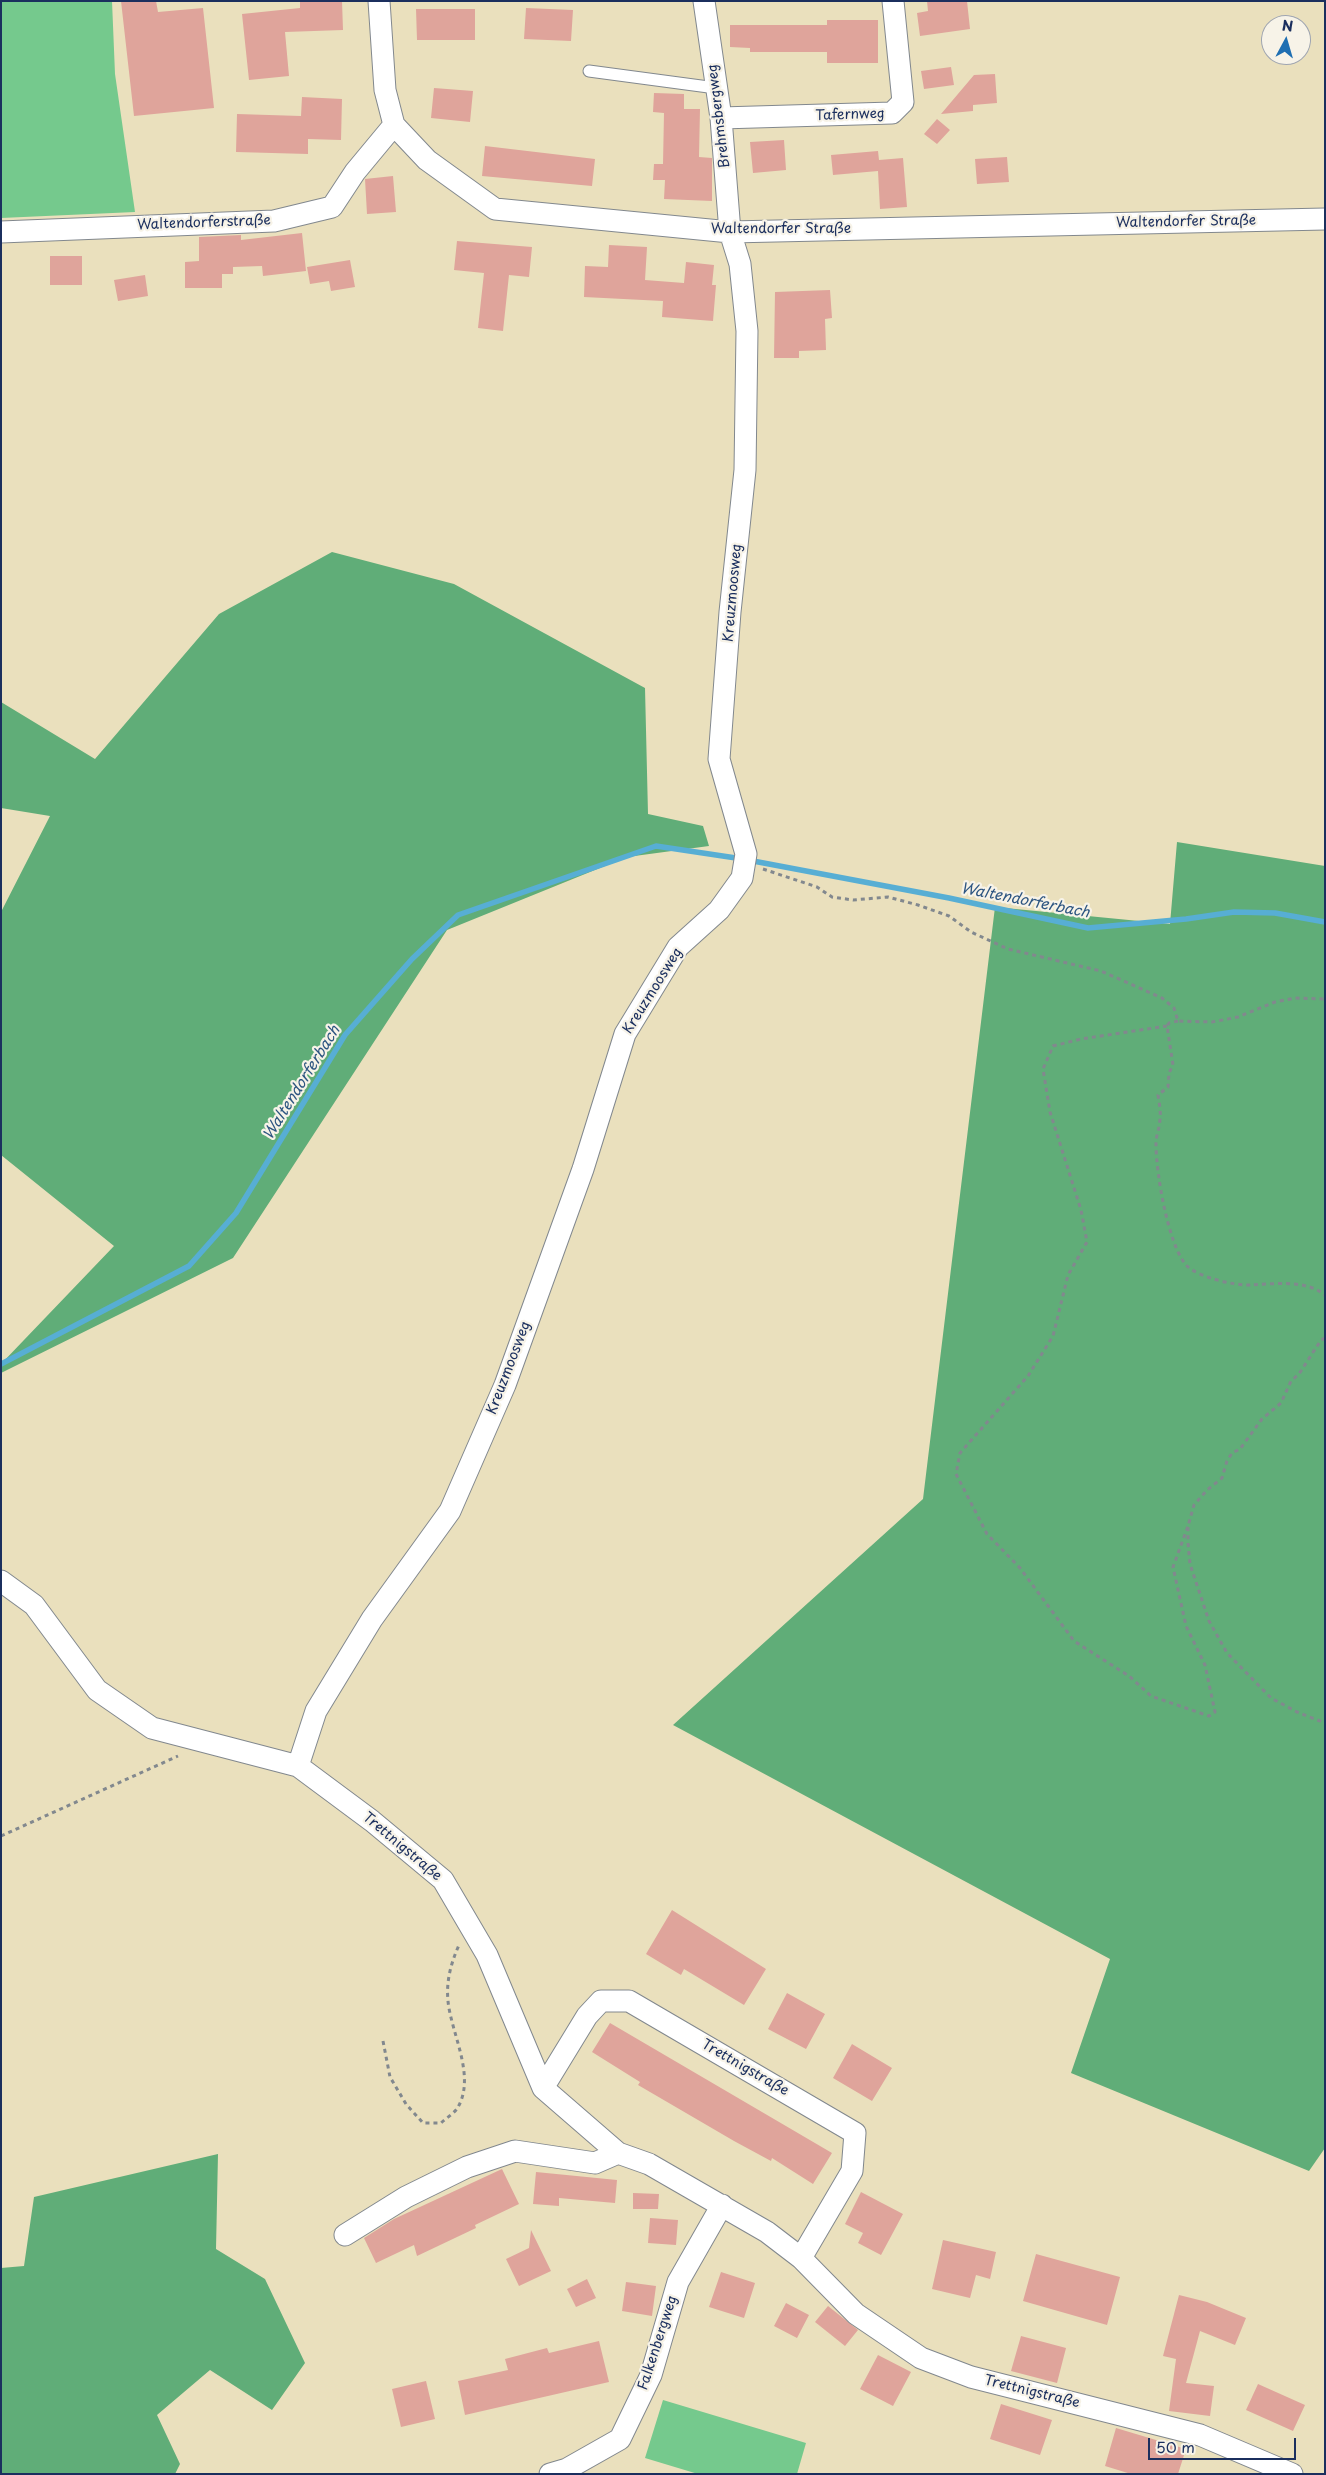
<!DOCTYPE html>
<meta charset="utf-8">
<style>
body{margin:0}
#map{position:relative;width:1326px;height:2475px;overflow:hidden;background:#eae0bd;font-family:"Playpen Sans",sans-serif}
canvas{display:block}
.frame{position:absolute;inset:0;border:2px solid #1b2f5e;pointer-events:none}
.north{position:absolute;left:1261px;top:15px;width:50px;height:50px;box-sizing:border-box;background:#f7f3e8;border:1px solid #9fa5b1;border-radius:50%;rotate:6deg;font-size:14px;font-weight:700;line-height:20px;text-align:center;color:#1b2f5e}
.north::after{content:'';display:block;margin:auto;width:18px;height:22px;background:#1f6fb2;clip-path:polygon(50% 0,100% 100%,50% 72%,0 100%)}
.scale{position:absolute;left:1148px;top:2438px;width:148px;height:22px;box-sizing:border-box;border:2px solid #1b2f5e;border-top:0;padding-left:6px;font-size:15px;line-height:18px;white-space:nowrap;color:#1b2f5e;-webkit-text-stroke:4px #f7f3e8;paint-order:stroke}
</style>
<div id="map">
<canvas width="1326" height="2475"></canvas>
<div class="frame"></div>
<div class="north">N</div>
<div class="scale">50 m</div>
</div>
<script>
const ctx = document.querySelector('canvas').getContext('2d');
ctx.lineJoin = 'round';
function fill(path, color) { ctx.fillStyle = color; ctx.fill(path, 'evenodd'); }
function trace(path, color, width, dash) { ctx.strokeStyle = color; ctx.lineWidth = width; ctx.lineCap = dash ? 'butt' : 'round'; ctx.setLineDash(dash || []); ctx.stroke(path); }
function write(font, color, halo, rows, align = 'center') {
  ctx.font = font + ' "Playpen Sans",sans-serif'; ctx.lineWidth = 4.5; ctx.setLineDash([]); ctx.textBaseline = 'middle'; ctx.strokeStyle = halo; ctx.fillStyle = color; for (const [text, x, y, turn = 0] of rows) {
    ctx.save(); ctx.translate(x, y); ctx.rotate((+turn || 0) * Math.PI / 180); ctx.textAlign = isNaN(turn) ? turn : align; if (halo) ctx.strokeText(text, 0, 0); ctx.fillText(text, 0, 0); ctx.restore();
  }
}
fill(new Path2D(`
 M1,1H112L115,74L135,212L1,218Z
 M663,2400L806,2443L797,2474H698L645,2458Z`), '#75c98d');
fill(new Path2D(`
 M332,552L454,584L645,688L648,814L703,826L709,846L627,857L447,930L233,1258L1,1373V1364L114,1246L1,1155V912L50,816L1,808V702L95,759L219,614Z
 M1177,842L1325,866V2148L1309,2171L1071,2073L1110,1959L673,1725L923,1499L995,907L1170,924Z
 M218,2154L216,2249L265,2279L305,2363L272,2410L210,2370L157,2415L180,2464L175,2474H1V2268L24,2266L34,2197Z`), '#60ad78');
trace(new Path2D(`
 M753,861L949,898L1088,928L1186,919L1234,912L1275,913L1325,922
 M1,1364L189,1266L236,1213L345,1035L412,959L458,915L656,846L736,858`), '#57aed4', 5.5);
fill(new Path2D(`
 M121,1H156L158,12L203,8L214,108L134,116Z
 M300,1H342L343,30L285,32L289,76L249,80L242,14L300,8Z
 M927,1H967L970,29L920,36L917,13L928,11Z
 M526,8L573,10L571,41L524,39Z
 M416,9H475V40H417Z
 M827,20H878V63H827V52H750V48L730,47V25H827Z
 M951,67L954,85L924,89L921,71Z
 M995,74L997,103L973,105V111L941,114L974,75Z
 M434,88L473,91L470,122L431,118Z
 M654,93L684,94V109H700L699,157L712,158V201L664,199L665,180H653L654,164H663L664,113L653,112Z
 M302,97L342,99L341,140L308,139V154L236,152L237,114L301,116Z
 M937,119L950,130L937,144L924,134Z
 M784,140L786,170L753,173L750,142Z
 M485,146L595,159L592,186L482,176Z
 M878,151L879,160L903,158L907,207L880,209L878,171L833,175L831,155Z
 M1007,157L1009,182L977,184L975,159Z
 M393,176L396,212L367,214L365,179Z
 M302,233L306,271L263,276L262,266L233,267V274H222V288H185V262L199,261V237L241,235V240Z
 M457,241L532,247L529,277L509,275L503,331L478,328L484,273L454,270Z
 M609,245L647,247L645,280L684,283L686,262L714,265L712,285H716L713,321L662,317L663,301L584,297L585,266L608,267Z
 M50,256H82V285H50Z
 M350,260L355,287L331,291L329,281L310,284L307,267Z
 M145,275L148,296L118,301L114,280Z
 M830,290L832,318L825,319L826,350L799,351V358H774L775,292Z
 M672,1910L766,1969L744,2005L684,1969L681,1975L646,1954Z
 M787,1993L825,2014L806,2049L768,2029Z
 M610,2023L832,2153L813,2184L772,2158L771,2161L734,2141L638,2085L640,2082L592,2052Z
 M852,2044L892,2068L872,2101L833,2078Z
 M502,2169L519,2204L475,2225L476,2228L417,2256L414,2245L376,2263L364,2238L394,2219Z
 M536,2172L617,2180L615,2203L559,2198V2206L533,2204Z
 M861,2192L903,2214L881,2255L858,2243L863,2233L845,2224Z
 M633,2193L659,2194L658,2209H633Z
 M650,2218L678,2220L676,2245L648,2243Z
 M531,2230L551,2271L519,2286L506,2259L529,2248Z
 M943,2240L996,2252L990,2279L976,2275L970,2298L932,2289Z
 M1036,2254L1120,2277L1107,2325L1023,2301Z
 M721,2272L755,2283L744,2318L709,2307Z
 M587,2279L596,2298L576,2307L567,2289Z
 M626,2282L656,2286L652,2316L622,2311Z
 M1179,2295L1207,2302L1246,2318L1235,2345L1200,2331L1186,2383L1214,2386L1210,2416L1169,2411L1176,2359L1163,2356Z
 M786,2303L809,2315L797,2338L774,2326Z
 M828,2306L858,2330L845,2346L815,2322Z
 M1021,2336L1066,2348L1057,2383L1011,2371Z
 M599,2341L609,2382L465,2415L458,2381L508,2370L505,2359L547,2348L549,2353Z
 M878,2355L911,2372L893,2406L860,2389Z
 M426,2381L435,2419L401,2427L392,2389Z
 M1258,2384L1305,2405L1293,2431L1246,2410Z
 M1001,2404L1052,2420L1040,2455L990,2439Z
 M1116,2428L1186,2449L1178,2474H1131L1105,2466Z`), '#dfa49b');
const lane = new Path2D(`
 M589,71L716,88`);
const street = new Path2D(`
 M379,1L385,90L394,125L427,160L495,209L730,232L1325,219
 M721,118L892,113L903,102L893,1
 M1,232L274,221L332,207L355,172L394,125
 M1,1581L34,1605L97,1690L152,1728L298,1766L372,1821L443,1880L487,1955L543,2088L618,2153L649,2164L767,2232L801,2258L856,2314L921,2358L971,2377L1200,2435L1292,2474
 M298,1766L316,1711L372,1619L450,1511L505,1385L583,1169L625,1034L678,947L719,910L742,878L746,854L719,759L730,612L745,470L747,331L740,264L730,232L721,118L704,1
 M543,2088L587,2016L601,2001H629L855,2133L852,2171L801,2258
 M345,2235L406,2197L467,2167L515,2151L595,2163L618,2153
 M550,2474L567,2469L620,2439L651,2375L678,2282L722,2205`);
trace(lane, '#82888e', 13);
trace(street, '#82888e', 23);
trace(new Path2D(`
 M763,869L817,887L832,897L853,900L888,897L918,905L949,916L971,932L1008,949L1101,971L1162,998L1174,1008L1178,1021L1212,1022L1238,1017L1275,1002L1295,998L1325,999
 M1178,1021L1169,1023L1167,1026L1173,1065L1169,1073L1168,1087L1158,1095C1159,1102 1161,1111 1160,1118C1160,1127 1156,1135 1156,1144C1156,1173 1168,1244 1186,1265C1197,1277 1235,1286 1251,1285C1274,1284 1305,1279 1325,1295
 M1167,1026L1081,1039L1053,1046L1043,1069L1050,1112L1081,1210L1087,1242L1068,1275L1053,1336L1028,1376L960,1453L956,1474L987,1534L1020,1568L1074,1641L1129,1676L1151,1696L1209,1716L1215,1712L1205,1665L1186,1626L1173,1567L1188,1526
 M1325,1338L1321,1340L1299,1374L1291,1381L1281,1403L1262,1419L1240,1449L1232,1453L1227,1461L1222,1478L1207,1490L1194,1505L1188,1526V1543L1190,1564L1209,1621L1227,1653L1271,1698L1297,1712L1325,1723
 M1,1836L178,1756
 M383,2041L390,2077L406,2104L423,2123H441C446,2118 455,2113 458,2107C476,2076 451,2033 448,2001C446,1981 451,1963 459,1945`), '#82888e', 3, [4, 4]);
trace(lane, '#fff', 11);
trace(street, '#fff', 21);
write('14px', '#1b2f5e', '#f7f3e8', [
 ["Tafernweg",850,115,-2],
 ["Brehmsbergweg",719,116,-97],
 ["Waltendorfer Straße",1186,222,-1],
 ["Waltendorferstraße",204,223,-2],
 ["Waltendorfer Straße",781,229],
 ["Kreuzmoosweg",733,593,-85],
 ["Kreuzmoosweg",653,991,-58],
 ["Kreuzmoosweg",509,1368,-69],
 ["Trettnigstraße",402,1847,40],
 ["Trettnigstraße",745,2068,30],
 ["Falkenbergweg",658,2343,-72],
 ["Trettnigstraße",1032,2392,14]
]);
write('italic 15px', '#2d5581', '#f7f3e8', [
 ["Waltendorferbach",1025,901,11],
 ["Waltendorferbach",302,1083,-58]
]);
</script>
